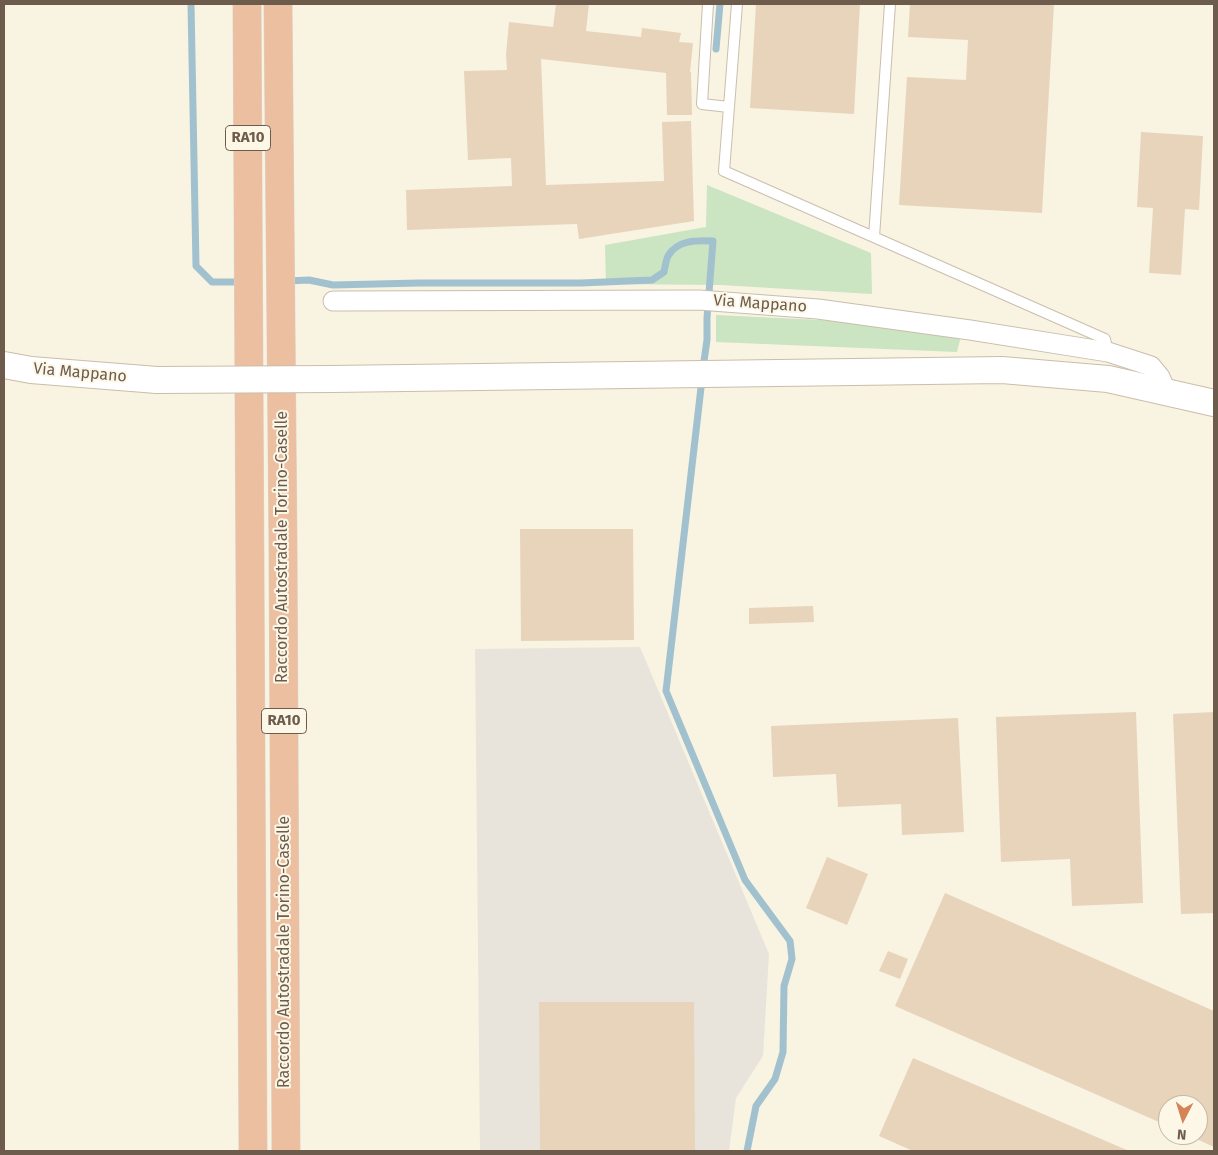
<!DOCTYPE html>
<style>
body{margin:0}
#map{position:relative;width:1218px;height:1155px;overflow:hidden;background:#f9f3e2;font-family:"Fira Sans",sans-serif}
canvas{display:block}
.frame{position:absolute;inset:0;border:5px solid #6d5c4c;pointer-events:none}
.north{position:absolute;left:1158px;top:1095px;width:50px;height:50px;box-sizing:border-box;background:#fcf7e7;border:1px solid #c3b9a9;border-radius:50%;rotate:185deg;font-size:14px;font-weight:700;line-height:20px;text-align:center;color:#6d5c4c}
.north::after{content:'';display:block;margin:auto;width:18px;height:22px;background:#d48455;clip-path:polygon(50% 0,100% 100%,50% 72%,0 100%)}
</style>
<div id="map">
<canvas width="1218" height="1155"></canvas>
<div class="frame"></div>
<div class="north">N</div>
</div>
<script>
const ctx = document.querySelector('canvas').getContext('2d');
ctx.lineJoin = 'round';
function fill(path, color) { ctx.fillStyle = color; ctx.fill(path, 'evenodd'); }
function trace(path, color, width, dash) { ctx.strokeStyle = color; ctx.lineWidth = width; ctx.lineCap = dash ? 'butt' : 'round'; ctx.setLineDash(dash || []); ctx.stroke(path); }
function write(font, color, halo, rows, align = 'center') {
  ctx.font = font + ' "Fira Sans",sans-serif'; ctx.lineWidth = 4; ctx.setLineDash([]); ctx.textBaseline = 'middle'; ctx.strokeStyle = halo; ctx.fillStyle = color; for (const [text, x, y, turn = 0] of rows) {
    ctx.save(); ctx.translate(x, y); ctx.rotate((+turn || 0) * Math.PI / 180); ctx.textAlign = isNaN(turn) ? turn : align; if (halo) ctx.strokeText(text, 0, 0); ctx.fillText(text, 0, 0); ctx.restore();
  }
}
fill(new Path2D(`
 M640,647L769,954L763,1056L736,1098L729,1151H480L475,649Z`), '#e8e4dc');
fill(new Path2D(`
 M707,185L871,253L872,294L721,285L606,284L605,245L706,227Z
 M716,315L841,321L961,336L957,352L716,342Z`), '#cbe4c2');
trace(new Path2D(`
 M191,4L196,266L212,282H244
 M716,49L720,4
 M287,281L309,280L333,285L419,283H581L652,280L664,272C665,267 666,260 668,256C677,240 697,240 713,241L707,318V340L703,368
 M702,379L666,691L745,880L790,941L792,959L784,986L783,1052L775,1079L756,1106L747,1151`), '#a1c1cf', 7);
fill(new Path2D(`
 M556,4H589L586,31L641,37L642,28L681,33L679,42L693,43L690,72H691L692,115H667L666,73L541,59L546,185L664,181L662,122L691,121L694,221L579,239L577,224L407,230L406,190L512,186L511,158L468,160L464,71L507,70L506,54L509,22L553,27Z
 M756,4H860L854,114L750,108Z
 M910,4H1054L1042,213L899,205L907,77L966,80L968,40L908,37Z
 M1141,132L1203,136L1199,210L1185,209L1181,275L1149,273L1153,208L1137,207Z
 M520,529H633L634,640L521,641Z
 M813,606L814,622L749,624V608Z
 M1136,712L1143,903L1072,906L1070,859L1001,862L996,717Z
 M1214,712V913L1181,914L1173,714Z
 M958,718L964,832L902,835L901,804L838,807L836,774L773,777L771,726Z
 M827,857L868,874L847,925L806,908Z
 M945,893L1214,1011V1147L1188,1135H1198V1105H1168V1126L895,1006Z
 M888,951L908,959L900,979L879,971Z
 M539,1002H694L695,1150L540,1151Z
 M913,1058L1129,1151H913L879,1136Z`), '#e8d4bb');
const lane = new Path2D(`
 M708,4L702,104L729,107
 M737,4L724,171L1105,339L1108,352
 M874,237L890,4`);
const street = new Path2D(`
 M333,301L699,300L818,309L970,330L1108,352L1151,366L1160,377L1166,391`);
const secondary = new Path2D(`
 M4,365L31,370L157,380
 M331,379L1002,370L1108,379L1214,403`);
const highway = new Path2D(`
 M247,4L253,1151
 M278,4L283,545L286,1151`);
trace(lane, '#cabead', 12);
trace(street, '#cabead', 21);
trace(secondary, '#cbbda9', 28);
trace(highway, '#d9d5d0', 29);
trace(lane, '#fff', 10);
trace(street, '#fff', 19);
trace(secondary, '#fff', 26);
trace(highway, '#ecbfa0', 28);
const secondaryBridge = new Path2D(`
 M157,380L331,379`);
trace(secondaryBridge, '#cbbda9', 28, []);
trace(secondaryBridge, '#fff', 26);
for (const [x, y, w] of [
 [248,138,45],
 [284,721,45]
]) { const box = new Path2D(); box.roundRect(x - w / 2, y - 12.5, w, 25, 4); ctx.fillStyle = '#fcf7e7'; ctx.fill(box); trace(box, '#6d5c4c', 1); }
write('bold 15px', '#6d5c4c', null, [
 ["RA10",248,138],
 ["RA10",284,721]
]);
write('16px', '#6d5c4c', '#fcf7e7', [
 ["Via Mappano",760,304,4],
 ["Via Mappano",80,373,5],
 ["Raccordo Autostradale Torino-Caselle",283,547,-90],
 ["Raccordo Autostradale Torino-Caselle",285,952,-90]
]);
</script>
